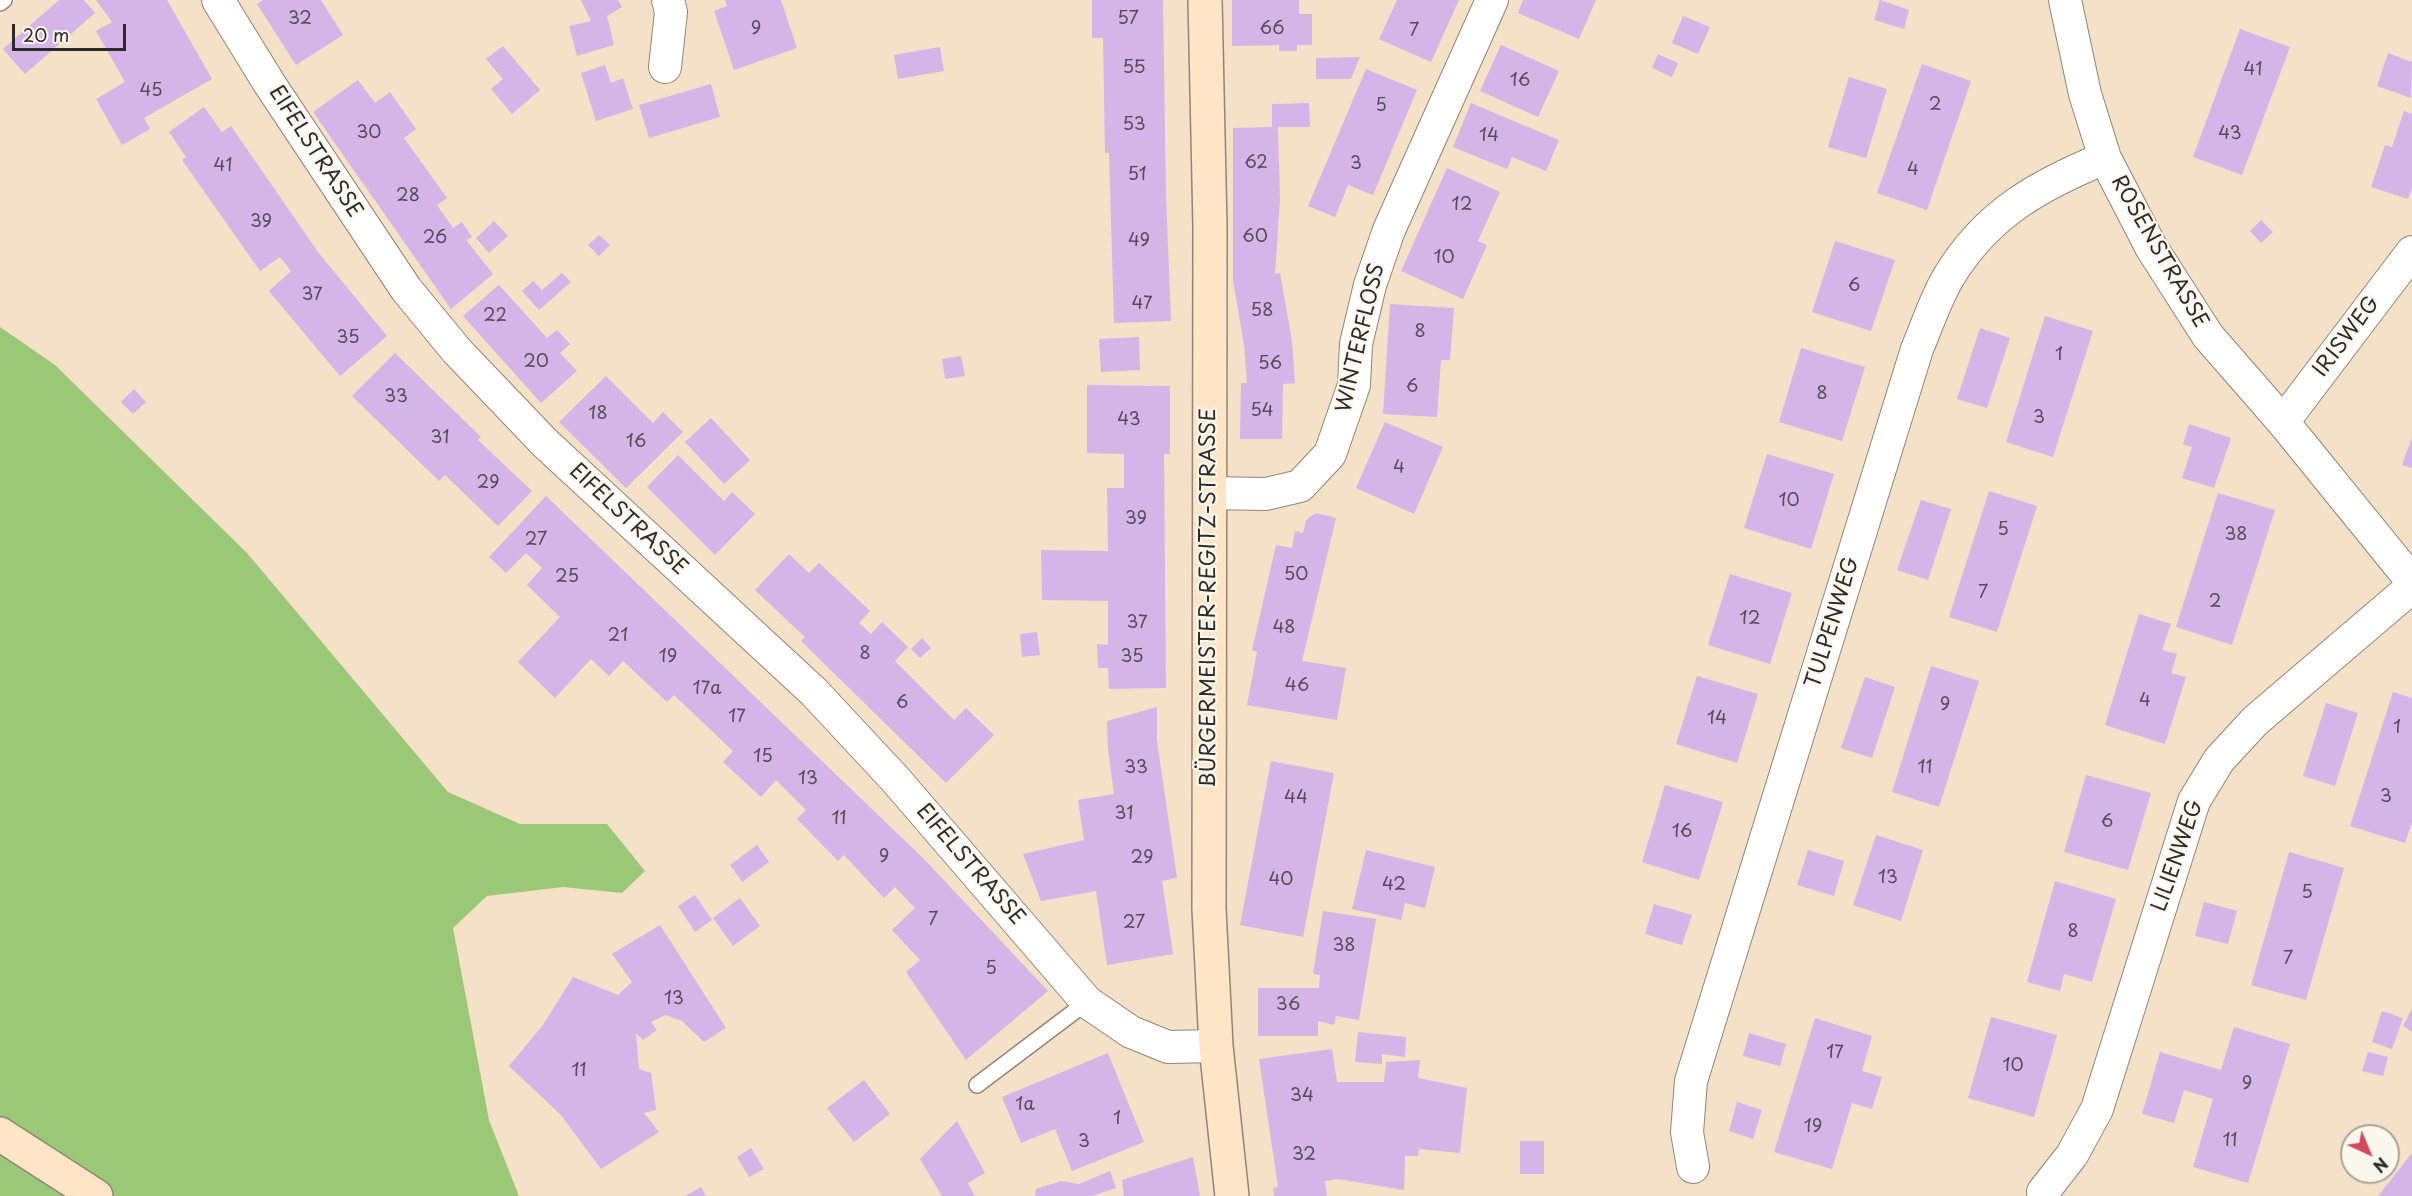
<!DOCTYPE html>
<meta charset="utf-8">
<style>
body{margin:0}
#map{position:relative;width:2412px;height:1196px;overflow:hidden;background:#f4e1c7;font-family:"Playpen Sans",sans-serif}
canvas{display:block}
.north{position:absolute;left:2340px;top:1124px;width:60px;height:60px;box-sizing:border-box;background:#fbf7ec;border:2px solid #a8a59f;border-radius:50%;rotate:136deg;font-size:16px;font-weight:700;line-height:24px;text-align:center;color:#2b2b2b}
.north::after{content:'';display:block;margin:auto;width:21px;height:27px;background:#d1495b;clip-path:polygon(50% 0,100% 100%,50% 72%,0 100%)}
.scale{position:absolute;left:12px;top:24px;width:114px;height:27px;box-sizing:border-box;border:3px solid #2b2b2b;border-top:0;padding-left:8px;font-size:18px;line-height:21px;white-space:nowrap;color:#2b2b2b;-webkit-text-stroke:4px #fbf7ec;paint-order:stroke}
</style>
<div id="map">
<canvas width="2412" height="1196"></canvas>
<div class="north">N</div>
<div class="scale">20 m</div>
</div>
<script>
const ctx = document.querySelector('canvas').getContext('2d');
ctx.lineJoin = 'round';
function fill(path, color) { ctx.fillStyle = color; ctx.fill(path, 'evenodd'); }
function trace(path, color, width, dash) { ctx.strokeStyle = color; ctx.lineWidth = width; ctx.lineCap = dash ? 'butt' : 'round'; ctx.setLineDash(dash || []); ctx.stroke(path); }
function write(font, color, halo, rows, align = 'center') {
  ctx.font = font + ' "Playpen Sans",sans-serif'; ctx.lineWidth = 4.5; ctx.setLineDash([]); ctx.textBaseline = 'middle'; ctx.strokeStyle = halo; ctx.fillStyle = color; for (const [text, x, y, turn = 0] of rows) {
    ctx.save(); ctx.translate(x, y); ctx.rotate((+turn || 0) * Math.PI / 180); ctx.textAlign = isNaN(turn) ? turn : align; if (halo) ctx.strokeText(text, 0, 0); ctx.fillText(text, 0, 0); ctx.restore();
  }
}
fill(new Path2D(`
 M0,327L55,365L247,553L448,792L520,824H607L645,871L622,893L563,887L487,896L453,928L489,1120L519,1196H0Z`), '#9bc876');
fill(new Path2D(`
 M59,0H84L95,13L25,74L3,49Z
 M96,0H167L212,79L144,118L150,129L122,145L96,99L125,82L96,31L112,22Z
 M263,0H321L343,35L296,65L257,4Z
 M581,0H618L622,7L607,16L614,45L577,56L569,26L591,21Z
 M725,0H781L797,48L734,70L714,11L727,6Z
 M1092,0H1163L1166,196L1171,321L1114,323L1109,153H1105L1103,38H1092Z
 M1232,0H1299V14H1312V45H1297V51H1279V45L1232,46Z
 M1397,0H1459L1431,62L1379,39Z
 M1523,0H1596L1579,39L1518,13Z
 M1880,0L1909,10L1904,29L1874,20Z
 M1683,16L1710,27L1698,54L1672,43Z
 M2240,29L2290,47L2242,175L2193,157Z
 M1501,45L1559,71L1538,117L1480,91Z
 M503,46L540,90L512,114L491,89L503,79L486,59Z
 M940,47L944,71L898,79L894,55Z
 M2388,53L2412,62L2411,98L2377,86Z
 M1658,54L1678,63L1672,77L1652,68Z
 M1360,57L1351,79H1316V58Z
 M1922,64L1971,81L1927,210L1877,193Z
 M605,65L611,83L623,78L633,109L596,121L581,73Z
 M1366,69L1417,90L1373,195L1348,185L1335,217L1308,206Z
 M1849,77L1887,89L1866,158L1828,147Z
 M358,80L375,103L390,92L416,129L404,138L447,198L437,205L453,228L462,222L472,237L466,240L493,274L451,309L313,112Z
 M711,84L720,117L649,138L639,105Z
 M1309,103L1310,127H1278L1280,199L1275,274L1280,273L1292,341L1295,383L1283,384L1282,439H1240L1241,383H1247L1244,345L1233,280V128L1272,127V104Z
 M1471,103L1559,140L1546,171L1512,157L1507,169L1453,147Z
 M204,107L222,132L231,126L318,252L387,336L340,376L269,291L291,271L280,257L260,271L182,160L186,157L169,132Z
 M2404,111L2412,114V188L2408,199L2371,187L2385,145L2392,147Z
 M1447,168L1500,192L1478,241L1487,245L1463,299L1401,271Z
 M2261,220L2273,232L2261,243L2250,231Z
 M494,221L508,236L489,253L476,238Z
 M599,235L610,245L599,256L588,245Z
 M1835,241L1895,260L1871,331L1812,312Z
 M562,273L571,282L539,310L522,291L533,281L542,290Z
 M499,285L547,338L557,330L570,344L560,353L577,371L541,403L463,316Z
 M1390,304L1454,308L1450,360H1441L1437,417L1383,414Z
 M2045,316L2093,331L2053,457L2006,442Z
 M1980,328L2010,338L1987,408L1957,399Z
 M1139,337L1140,370L1101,372L1099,339Z
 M1801,348L1865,367L1842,441L1779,422Z
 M395,353L481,437L478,440L532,491L498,526L445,475L439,481L352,396Z
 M961,356L965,376L945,379L942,359Z
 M606,376L653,423L663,412L683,432L626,488L559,422Z
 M1087,385L1170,386V454H1164L1166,688L1109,689L1108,668H1098L1097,644L1108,645V601L1042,600L1041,550L1108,551L1107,488H1124V454L1087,453Z
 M134,389L146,402L133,414L121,402Z
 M711,418L750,460L724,484L685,442Z
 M1385,422L1443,447L1414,514L1356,488Z
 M2189,424L2231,438L2214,488L2182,478L2192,447L2183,444Z
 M2412,437V468L2402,465Z
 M1767,454L1834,474L1811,549L1744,528Z
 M678,455L724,501L732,492L755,514L715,555L647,487Z
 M1989,491L2037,506L1997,632L1949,617Z
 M2218,493L2275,510L2232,645L2176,627Z
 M546,496L924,859L1048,991L966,1060L906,972L920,960L892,930L915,908L895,887L884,898L844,855L838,861L797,819L806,810L776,780L761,797L723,762L733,751L674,695L667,702L623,661L609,676L591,659L555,698L518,662L560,617L527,585L542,568L526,553L506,573L489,557Z
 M1921,500L1951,509L1928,580L1897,570Z
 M1316,513L1336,518L1302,661L1346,668L1337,720L1247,705L1257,652L1252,650L1276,545L1292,548L1295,531L1303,533L1306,520Z
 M789,554L809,573L819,563L870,611L859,623L871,634L882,622L908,647L895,661L954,720L966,708L994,735L946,783L801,641L805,637L755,590Z
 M1730,574L1792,593L1770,664L1708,645Z
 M2139,614L2171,624L2162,650L2177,654L2171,673L2186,677L2165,744L2105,725Z
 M1037,632L1040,655L1022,657L1020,634Z
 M922,638L931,648L920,658L911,649Z
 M1931,666L1979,681L1939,807L1892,792Z
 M1697,676L1758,694L1737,763L1676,744Z
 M1865,677L1895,687L1872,758L1841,748Z
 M2393,692L2412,698V822L2405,843L2350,826Z
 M2326,703L2358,713L2335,786L2303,776Z
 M1157,707V741L1177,878L1162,881L1173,954L1107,965L1096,891L1041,901L1023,854L1084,840L1078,800L1114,794L1108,749L1107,721Z
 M1271,761L1334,773L1303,937L1240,925Z
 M2086,775L2151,793L2128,870L2064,852Z
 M1665,785L1723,802L1699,880L1642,862Z
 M1876,835L1923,850L1901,921L1853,905Z
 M757,845L769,862L742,882L730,865Z
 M1366,850L1435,867L1425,908L1405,903L1401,920L1352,909Z
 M1808,850L1844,861L1834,896L1797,885Z
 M2289,852L2344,868L2306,1000L2251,985Z
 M2055,881L2116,899L2092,982L2064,974L2060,991L2027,982Z
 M695,895L712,920L695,932L678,906Z
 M740,898L760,926L733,946L713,918Z
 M2204,902L2237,911L2228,944L2195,936Z
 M1654,904L1692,915L1682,945L1645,934Z
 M1323,911L1376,919L1359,1020L1336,1016L1334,1025L1318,1021V1036H1258V988H1319L1320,975L1313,974Z
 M660,925L726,1028L704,1042L682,1021L665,1015L651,1022L657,1030L643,1040L636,1033L639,1069L651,1073L656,1110L644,1113L659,1132L601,1169L561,1115L509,1066L543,1025L573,977L618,995L632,982L612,954Z
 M2412,1008V1032L2403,1026Z
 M2382,1011L2403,1018L2392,1049L2372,1042Z
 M1991,1017L2057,1035L2034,1117L1968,1098Z
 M1815,1018L1872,1036L1862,1071L1882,1077L1872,1109L1852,1103L1832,1169L1774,1152Z
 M2234,1027L2290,1044L2248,1183L2193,1167L2213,1099L2184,1090L2174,1123L2142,1114L2160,1052L2221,1070Z
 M1358,1032L1406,1037L1405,1057L1382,1054V1064L1355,1062Z
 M1749,1033L1786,1044L1780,1066L1743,1056Z
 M1332,1049L1337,1082H1384L1386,1062L1420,1060L1418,1078L1467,1088L1460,1153L1419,1149L1418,1156H1405L1404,1190L1338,1179L1325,1181L1327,1196H1274L1273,1188L1278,1187L1259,1059Z
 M2368,1052L2388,1057L2383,1076L2362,1071Z
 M1108,1053L1144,1142L1072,1171L1055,1129L1021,1143L1002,1097Z
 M864,1080L890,1114L854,1142L827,1108Z
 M1737,1102L1762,1110L1753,1139L1729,1131Z
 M957,1121L985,1173L968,1183L975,1196H942L920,1159Z
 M1520,1141H1544V1174H1520Z
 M751,1148L764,1169L749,1177L737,1157Z
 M2412,1153V1196H2378L2397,1172Z
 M1193,1157L1200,1196H1124L1122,1180Z
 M1110,1171L1116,1188L1092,1196H1035L1036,1189L1061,1181L1079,1184Z
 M701,1187L706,1196H685Z`), '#d5b4e8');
const lane = new Path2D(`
 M0,3L4,0
 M977,1085L1087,1002`);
const street = new Path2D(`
 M218,0L269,83L406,289L457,351L545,443L814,692L895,779L1087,1002L1131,1032L1168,1047L1216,1046
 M2065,0L2085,94L2105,158L2151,247L2208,336L2283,422L2412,581
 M665,67L671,12L668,0
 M2283,422L2412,252
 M1210,493L1266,494L1300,486L1330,454L1354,385L1356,344L1370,285L1389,230L1492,0
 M1693,1167L1687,1132L1691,1081L1917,349C1927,326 1935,300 1948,278C1986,214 2039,185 2105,158
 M2043,1192L2072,1155L2097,1109L2194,801L2219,760L2255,721L2412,587`);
const secondary = new Path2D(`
 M1205,0L1210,227L1209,909L1216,1046L1232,1196
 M0,1134L96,1196`);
trace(lane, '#908679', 18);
trace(street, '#908679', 34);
trace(secondary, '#908679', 36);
trace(lane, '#fff', 15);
trace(street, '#fff', 32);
trace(secondary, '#fde5c5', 33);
write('18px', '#564d5a', null, [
 ["32",300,19],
 ["57",1128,19],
 ["9",756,29],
 ["66",1272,29],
 ["7",1414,31],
 ["55",1134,68],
 ["41",2253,70],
 ["16",1520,81],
 ["45",151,91],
 ["2",1935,105],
 ["5",1381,106],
 ["53",1134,125],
 ["30",369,133],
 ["43",2230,134],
 ["14",1489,136],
 ["62",1256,163],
 ["3",1356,164],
 ["41",223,166],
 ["4",1913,170],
 ["51",1137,175],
 ["28",408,196],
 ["12",1462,205],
 ["39",261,222],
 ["60",1255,237],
 ["26",435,238],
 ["49",1139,241],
 ["10",1444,258],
 ["6",1854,286],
 ["37",312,295],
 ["47",1142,304],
 ["58",1262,311],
 ["22",495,316],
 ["8",1420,332],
 ["35",348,338],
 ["1",2059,355],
 ["20",536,362],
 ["56",1270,364],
 ["6",1412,387],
 ["8",1822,394],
 ["33",396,397],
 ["54",1262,411],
 ["18",598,414],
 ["3",2039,418],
 ["43",1129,420],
 ["31",440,438],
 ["16",636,442],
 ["4",1399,468],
 ["29",488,483],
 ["10",1789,501],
 ["39",1136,519],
 ["5",2003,530],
 ["38",2236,535],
 ["27",536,540],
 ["50",1296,575],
 ["25",567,577],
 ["7",1983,593],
 ["2",2215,602],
 ["12",1750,619],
 ["37",1137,623],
 ["48",1284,628],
 ["21",618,636],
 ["8",865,654],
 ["19",668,657],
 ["35",1132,657],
 ["46",1297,686],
 ["17a",707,689],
 ["4",2145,701],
 ["6",902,703],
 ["9",1945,705],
 ["17",737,717],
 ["14",1717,719],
 ["1",2397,728],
 ["15",763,757],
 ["33",1136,768],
 ["11",1925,768],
 ["13",808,779],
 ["3",2386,797],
 ["44",1296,798],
 ["31",1124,814],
 ["11",839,819],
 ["6",2107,822],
 ["16",1682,832],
 ["9",884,857],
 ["29",1142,858],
 ["13",1888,878],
 ["40",1281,880],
 ["42",1394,885],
 ["5",2307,893],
 ["7",933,920],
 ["27",1134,923],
 ["8",2073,932],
 ["38",1344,946],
 ["7",2288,959],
 ["5",991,969],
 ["13",674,999],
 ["36",1288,1005],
 ["17",1835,1053],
 ["10",2013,1066],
 ["11",579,1071],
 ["9",2247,1084],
 ["34",1302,1096],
 ["1a",1025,1105],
 ["1",1117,1119],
 ["19",1813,1127],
 ["11",2230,1141],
 ["3",1084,1142],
 ["32",1304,1155]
]);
write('21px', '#2b2b2b', '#fbf7ec', [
 ["EIFELSTRASSE",315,152,57],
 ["ROSENSTRASSE",2159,252,60],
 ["IRISWEG",2347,337,-53],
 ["WINTERFLOSS",1361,338,-77],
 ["EIFELSTRASSE",628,520,43],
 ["BÜRGERMEISTER-REGITZ-STRASSE",1209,598,-90],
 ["TULPENWEG",1833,623,-73],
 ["LILIENWEG",2178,856,-71],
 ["EIFELSTRASSE",970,865,49]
]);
</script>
